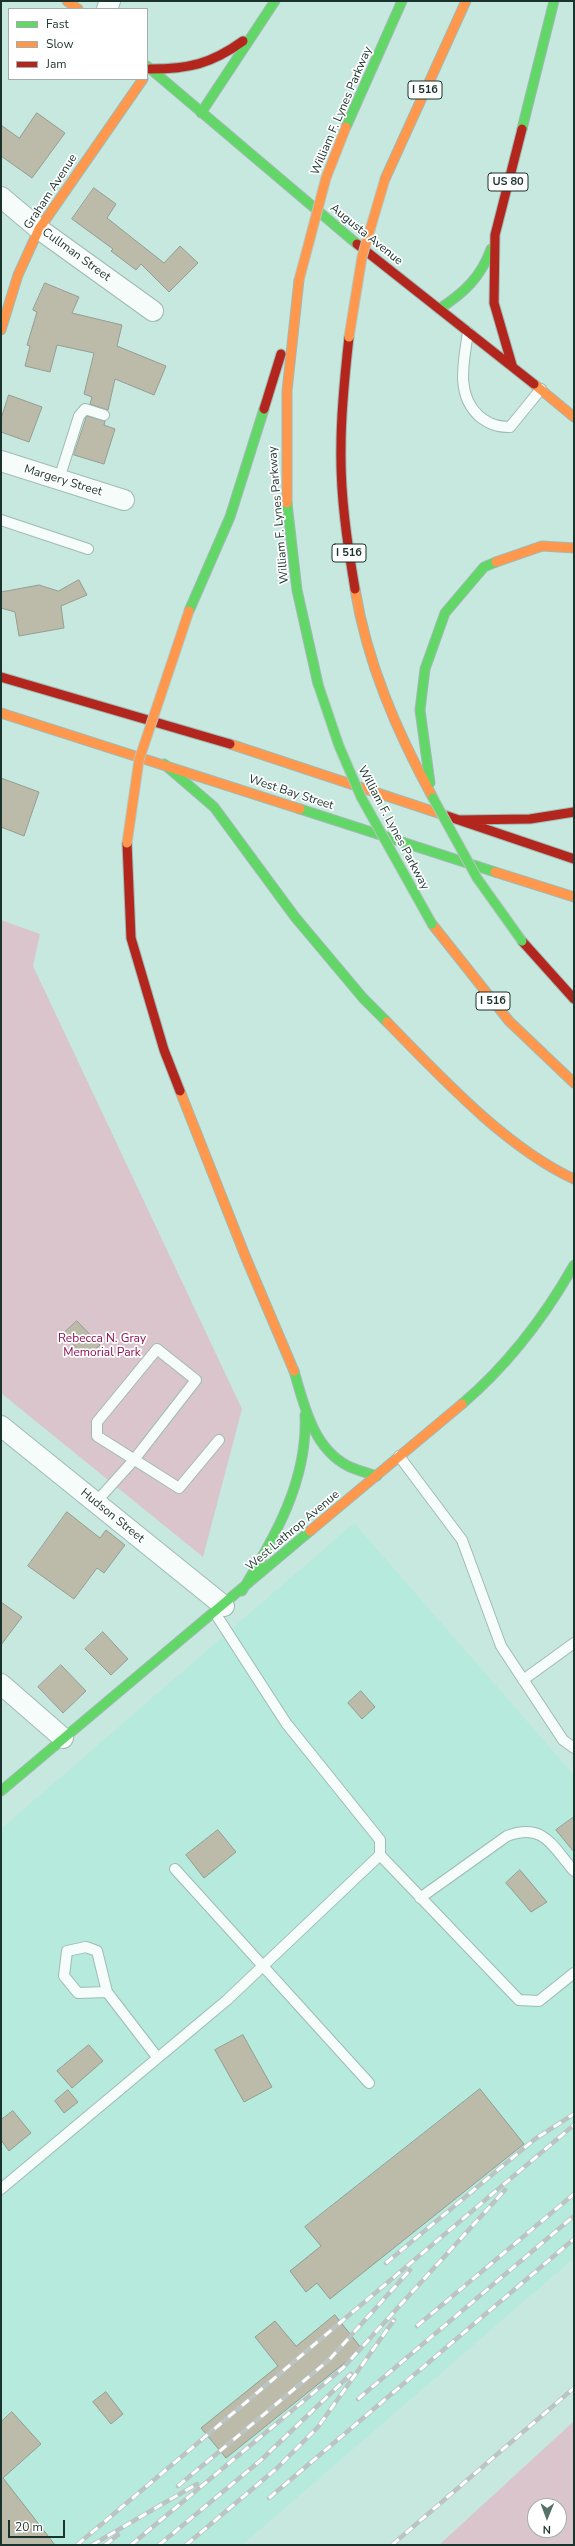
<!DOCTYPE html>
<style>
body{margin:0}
#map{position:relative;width:575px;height:2546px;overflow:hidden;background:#c6e8df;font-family:"Nunito Sans",sans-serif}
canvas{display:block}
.frame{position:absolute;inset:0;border:2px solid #1b332d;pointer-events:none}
.legend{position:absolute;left:8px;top:8px;width:140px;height:72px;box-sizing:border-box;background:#fff;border:1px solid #a4adab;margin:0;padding:5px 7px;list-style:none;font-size:12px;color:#1b332d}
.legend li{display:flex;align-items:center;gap:8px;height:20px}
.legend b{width:20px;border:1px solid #a4adab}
.north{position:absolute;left:527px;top:2498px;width:40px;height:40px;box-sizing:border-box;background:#fff;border:1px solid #a4adab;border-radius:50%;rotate:181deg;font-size:11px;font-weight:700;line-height:16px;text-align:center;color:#1b332d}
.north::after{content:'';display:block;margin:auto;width:14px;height:18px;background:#57726b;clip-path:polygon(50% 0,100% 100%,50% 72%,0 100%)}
.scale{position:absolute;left:8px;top:2520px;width:57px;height:18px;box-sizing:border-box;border:2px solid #1b332d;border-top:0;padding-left:5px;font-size:12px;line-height:14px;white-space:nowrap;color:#1b332d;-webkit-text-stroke:3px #fff;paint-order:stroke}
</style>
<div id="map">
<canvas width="575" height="2546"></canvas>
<div class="frame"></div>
<ul class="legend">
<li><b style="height:5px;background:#63d668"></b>Fast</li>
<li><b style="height:5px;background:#ff974d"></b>Slow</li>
<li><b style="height:5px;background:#b3261e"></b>Jam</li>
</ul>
<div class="north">N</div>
<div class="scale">20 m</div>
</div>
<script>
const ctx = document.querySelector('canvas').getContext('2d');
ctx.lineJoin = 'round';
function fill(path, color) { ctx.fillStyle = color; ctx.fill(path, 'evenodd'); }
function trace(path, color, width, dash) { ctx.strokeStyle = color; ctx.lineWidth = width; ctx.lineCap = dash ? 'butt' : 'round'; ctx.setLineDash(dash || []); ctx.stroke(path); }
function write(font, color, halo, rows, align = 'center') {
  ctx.font = font + ' "Nunito Sans",sans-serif'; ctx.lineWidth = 3.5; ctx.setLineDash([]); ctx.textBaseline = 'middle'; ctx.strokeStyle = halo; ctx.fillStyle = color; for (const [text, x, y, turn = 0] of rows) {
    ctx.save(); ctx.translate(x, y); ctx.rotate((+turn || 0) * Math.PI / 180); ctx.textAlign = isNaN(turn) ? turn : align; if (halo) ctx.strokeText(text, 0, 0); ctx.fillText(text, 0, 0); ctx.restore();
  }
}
fill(new Path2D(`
 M354,1523L574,1775V2258L242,2545H1V1829Z`), '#b5eadd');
fill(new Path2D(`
 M1,920L40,934L33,966L242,1409L203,1557L1,1393Z
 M574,2421V2545H439ZM535,2506H559V2530H535Z`), '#dac5cd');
const building = new Path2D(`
 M37,113L65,133L32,178L1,156V125L19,138Z
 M94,188L116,204L107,218L164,263L180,246L198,263L169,292L141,264L136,270L111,251L113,249L72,219Z
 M45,283L79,297L72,313L122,325L117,346L166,366L154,395L115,379L108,410L90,404L92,397L84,394L94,353L57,345L50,372L25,366L30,346L27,345L37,312L33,310Z
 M9,395L42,407L29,442L1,432V419Z
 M87,416L105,421L104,425L115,429L104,464L74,455Z
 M79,580L87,595L61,606L64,628L19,636L15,612L1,608V592L39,585L58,591Z
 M1,778L39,792L24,836L1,827Z
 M77,1321L100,1345L86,1358L63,1334Z
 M67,1512L100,1538L106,1530L125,1545L104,1573L97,1568L74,1599L28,1566Z
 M1,1602L22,1617L1,1645Z
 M103,1632L128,1659L111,1675L85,1649Z
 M61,1665L86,1691L63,1713L38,1687Z
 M361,1691L375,1707L362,1719L348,1703Z
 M574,1817V1852L556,1830Z
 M218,1830L236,1852L204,1878L186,1855Z
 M520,1870L547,1902L531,1912L506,1883Z
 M243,2035L272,2087L244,2102L215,2050Z
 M89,2045L103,2061L72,2088L57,2071Z
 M480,2089L524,2144L330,2299L317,2283L306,2292L290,2271L321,2246L305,2227Z
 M68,2090L78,2102L64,2113L55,2101Z
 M13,2111L31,2133L9,2151L1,2140V2120Z
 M335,2315L362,2349L226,2458L201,2428L278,2366L255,2337L275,2321L296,2346Z
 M106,2392L123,2414L111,2424L93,2402Z
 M12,2412L41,2444L3,2478L55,2545H1V2422Z`);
fill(building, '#bcbaa8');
trace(building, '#949d93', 1);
const lane = new Path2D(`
 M468,332C464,361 455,394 479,416C489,424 497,427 510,427L541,389
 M59,479L79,416L85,409L104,415
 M1,520L88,549
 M399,1456L462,1540L501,1646L563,1740L574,1748
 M96,1502L133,1461L196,1380L157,1349L97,1422V1436L179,1488L219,1440
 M523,1680L574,1643
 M380,1855L519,2000L539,2001L574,1973
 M175,1869L369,2083
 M420,1898L507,1836C544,1822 552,1846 574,1871
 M107,1992L78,1993L64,1976L67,1951L86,1947L97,1951L107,1992L157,2057
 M1,2189L227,2000L380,1855V1840L286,1723L215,1613`);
const street = new Path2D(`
 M107,9L110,1
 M1,197L39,229L153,311
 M1,461L124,500
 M1,1426L224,1606
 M1,1684L63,1738`);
const fast = new Path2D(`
 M147,66L357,244
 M201,113L275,1
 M346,127L402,1
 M522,129L554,1
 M439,309C464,293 481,277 491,249
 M287,503L297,590L318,684
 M189,611L230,517L264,409
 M164,764L214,807L295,917L363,998L387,1022
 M430,783L420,710L425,669L445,613L484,567L496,562
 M300,809L495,872
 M294,1371C304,1405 313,1448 348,1466C356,1470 367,1473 377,1476
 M462,1404C509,1364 544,1318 574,1265
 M242,1591C275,1536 308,1481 305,1415
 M1,1791L310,1531`);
const slow = new Path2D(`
 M67,1L78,9
 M385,179L466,1
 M1,330L18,275L39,229L143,79
 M534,384L574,417
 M287,503V391L299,280
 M496,562L542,546L574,548
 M355,589C367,663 397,732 433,798
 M1,713L300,809
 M230,744L447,816
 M495,872L574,897
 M432,924L509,1021L574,1083
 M387,1022C440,1076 505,1147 574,1179
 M180,1091L246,1258L294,1371
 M310,1531L462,1404`);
const jam = new Path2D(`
 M150,69C189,69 211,64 243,41
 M357,244L534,384
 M349,337C345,373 341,410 341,446C340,494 347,542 355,589
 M512,365L494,303L495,235L522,129
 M264,409L281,354
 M1,677L230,744
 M447,816L574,859
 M459,820L530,819L574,812
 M127,843L131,938L164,1050L180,1091
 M522,941L574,999`);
trace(lane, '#a0bab4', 12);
trace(street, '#a0bab4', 22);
trace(fast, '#a0bab4', 11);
trace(slow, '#a0bab4', 11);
trace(jam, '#a0bab4', 11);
trace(lane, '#f6fcfa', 10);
trace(street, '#f6fcfa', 20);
trace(fast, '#63d668', 9);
trace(slow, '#ff974d', 9);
trace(jam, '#b3261e', 9);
const rail = new Path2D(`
 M386,2263L535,2139L574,2114
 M417,2326L574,2194
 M358,2399L574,2216
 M178,2486L329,2360L410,2270
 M269,2498L574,2239
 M77,2545L574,2125
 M92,2545L197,2484
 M105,2545L118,2535
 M131,2545L343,2368L505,2190
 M159,2545L261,2460L351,2374
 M186,2545L276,2469L318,2427L394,2320
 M392,2545L574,2388`);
trace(rail, '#bbc4c2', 4.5);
trace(rail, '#fff', 3, [9]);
const fastBridge = new Path2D(`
 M318,684L339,746L361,797L432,924
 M433,798L477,878L522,941`);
const slowBridge = new Path2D(`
 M299,280L326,178L346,127
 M349,337L362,257L385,179
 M127,843L139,760L189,611`);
trace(fastBridge, '#b5c6c2', 11, []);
trace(slowBridge, '#b5c6c2', 11, []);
trace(fastBridge, '#63d668', 9);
trace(slowBridge, '#ff974d', 9);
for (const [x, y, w] of [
 [425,90,34],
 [508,182,40],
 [349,553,34],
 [493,1001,34]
]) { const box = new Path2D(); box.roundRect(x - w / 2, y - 9, w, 18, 3); ctx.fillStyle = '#fff'; ctx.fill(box); trace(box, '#1b332d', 1); }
write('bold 11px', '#1b332d', null, [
 ["I 516",425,90],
 ["US 80",508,182],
 ["I 516",349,553],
 ["I 516",493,1001]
]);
write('12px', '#1b332d', '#fff', [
 ["William F. Lynes Parkway",342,111,-67],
 ["Graham Avenue",51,192,-57],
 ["Augusta Avenue",366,235,39],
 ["Cullman Street",76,255,36],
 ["Margery Street",63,481,17],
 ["William F. Lynes Parkway",279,515,-95],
 ["West Bay Street",291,793,18],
 ["William F. Lynes Parkway",393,828,62],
 ["Hudson Street",112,1516,39],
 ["West Lathrop Avenue",293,1531,-40]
]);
write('12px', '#910e50', '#fff', [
 ["Rebecca N. Gray",102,1339],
 ["Memorial Park",102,1353]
]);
</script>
